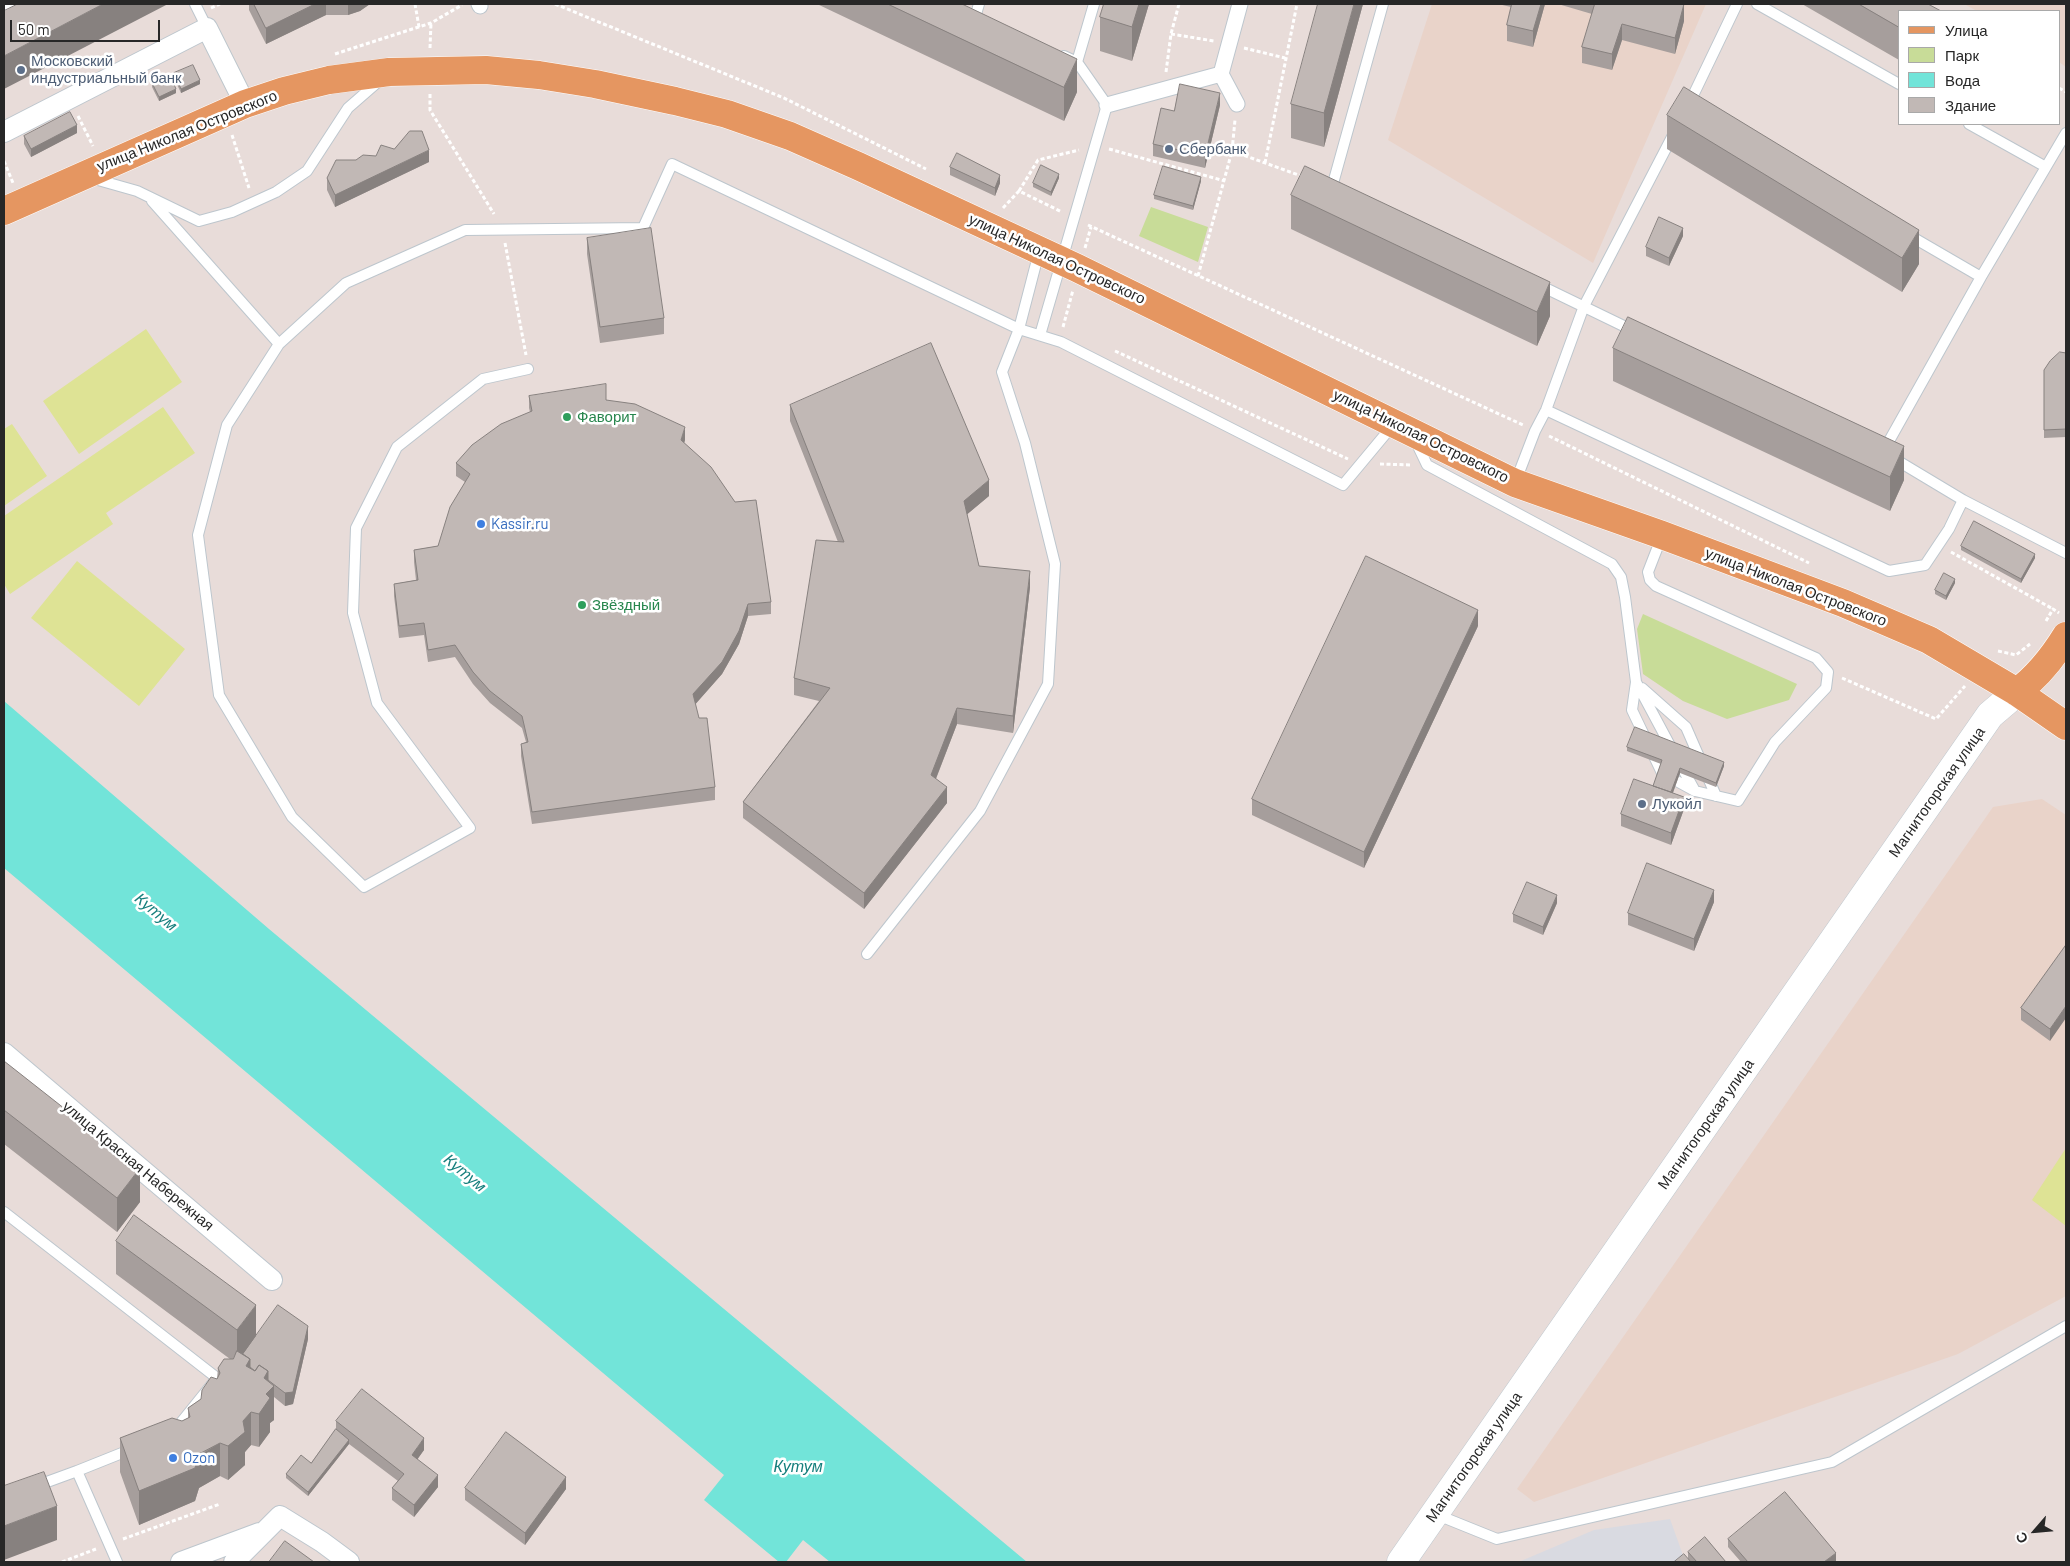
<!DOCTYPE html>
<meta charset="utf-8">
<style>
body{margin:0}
#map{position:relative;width:2070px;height:1566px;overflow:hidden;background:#e8dcd9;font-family:Barlow,sans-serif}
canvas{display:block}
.frame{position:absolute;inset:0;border:5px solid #272727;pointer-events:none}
.legend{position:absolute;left:1898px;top:10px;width:162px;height:115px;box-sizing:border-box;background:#fff;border:1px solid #a9a9a9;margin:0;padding:6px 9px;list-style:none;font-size:15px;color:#272727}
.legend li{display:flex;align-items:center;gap:10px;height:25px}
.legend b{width:25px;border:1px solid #a9a9a9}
.north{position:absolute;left:2010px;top:1506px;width:50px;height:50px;-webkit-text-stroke:4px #fff;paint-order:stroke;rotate:243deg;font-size:14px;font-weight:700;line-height:20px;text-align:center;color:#272727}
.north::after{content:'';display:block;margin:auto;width:18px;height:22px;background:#272727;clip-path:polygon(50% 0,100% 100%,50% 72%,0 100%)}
.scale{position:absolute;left:10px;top:20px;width:150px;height:22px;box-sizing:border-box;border:2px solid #272727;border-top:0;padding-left:6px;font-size:15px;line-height:18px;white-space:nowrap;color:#272727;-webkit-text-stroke:4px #fff;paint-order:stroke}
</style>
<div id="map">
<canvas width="2070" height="1566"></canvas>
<div class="frame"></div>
<ul class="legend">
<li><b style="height:6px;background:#e59661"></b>Улица</li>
<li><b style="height:14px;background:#c8dc98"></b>Парк</li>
<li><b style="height:14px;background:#72e4d9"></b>Вода</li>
<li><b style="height:14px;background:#c1b8b5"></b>Здание</li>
</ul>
<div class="north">С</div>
<div class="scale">50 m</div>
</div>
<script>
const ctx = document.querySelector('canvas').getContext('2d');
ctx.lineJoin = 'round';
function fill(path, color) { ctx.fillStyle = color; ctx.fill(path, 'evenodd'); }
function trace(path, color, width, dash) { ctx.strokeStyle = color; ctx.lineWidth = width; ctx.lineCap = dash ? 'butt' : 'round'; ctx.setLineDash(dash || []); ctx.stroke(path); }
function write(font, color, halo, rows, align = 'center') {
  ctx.font = font + ' Barlow,sans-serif'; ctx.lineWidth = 5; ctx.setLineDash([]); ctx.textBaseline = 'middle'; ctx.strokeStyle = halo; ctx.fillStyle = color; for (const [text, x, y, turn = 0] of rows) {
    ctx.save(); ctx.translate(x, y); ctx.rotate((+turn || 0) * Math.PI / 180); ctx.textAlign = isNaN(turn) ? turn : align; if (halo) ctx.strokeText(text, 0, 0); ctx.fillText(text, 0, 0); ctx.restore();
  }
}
fill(new Path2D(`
 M1670,1519L1684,1558L1687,1562L1521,1561L1594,1530Z`), '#d9dae1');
fill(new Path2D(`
 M1432,4H1706L1593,263L1388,140Z
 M1964,4H2066V67L2059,62V11H1977Z
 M2042,799L2066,815V1296L1958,1354L1534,1502L1517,1489L1993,807Z`), '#e9d3c9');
fill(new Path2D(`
 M1151,207L1208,227L1198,262L1139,236Z
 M1643,614L1797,684L1789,700L1727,719L1683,701L1643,674L1637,629Z`), '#c8dc98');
fill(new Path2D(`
 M146,329L182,382L79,454L43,401Z
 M163,407L195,453L106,513L113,524L10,594L4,584V516Z
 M12,424L47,476L4,506V429Z
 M77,561L185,649L139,706L31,618Z
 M2066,1148V1226L2032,1200Z`), '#dee395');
fill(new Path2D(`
 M4,701L269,929L1027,1562H830L803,1540L786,1562H779L704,1500L724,1475L4,868Z`), '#72e4d9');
const service = new Path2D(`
 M195,4L207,28
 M1757,4L1899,84
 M4,10L15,4
 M976,14L979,4
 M1077,62L1094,4
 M1689,104L1737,4
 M2046,167L2066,133
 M91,178L137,191L199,221L232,212L276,192L307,171L348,108L379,81
 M1336,189L1332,187L1383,4
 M152,201L279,344
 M1907,234L1981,277
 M1539,285L1634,331
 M1040,335L1107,105L1077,62L1064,56
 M528,369L483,379L397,447L356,528L353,613L377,703L470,828L364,887L292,817L219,695L198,535L227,425L279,344L346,283L465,230L643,228L672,164L1019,329L1061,342L1343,485L1393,425
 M1546,410L1889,571L1925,565L1949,529L1963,500
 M1415,440L1427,465L1612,564L1621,577L1625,597L1636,682L1673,751
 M1884,450L1981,277L2046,167L1969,124
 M1893,458L1963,500L2066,553
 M1515,483L1535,431L1546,410L1584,306L1673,135
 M1662,536L1648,572L1650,580L1656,586L1816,658L1828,672L1826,688L1775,742L1738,801L1695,791L1680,764
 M1636,682L1632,710L1662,773L1695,791
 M1642,688L1686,727L1716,796
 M867,954L980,811L1048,684L1055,564L1025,443L1002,372L1019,329L1039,252
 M4,1212L217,1378L175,1430
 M77,1471L132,1449
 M36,1486L77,1471L117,1562
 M1435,1514L1497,1539L1832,1462L2066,1326`);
const pedestrian = new Path2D(`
 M479,4L480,6
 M1221,74L1237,104
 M1107,105L1221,74L1240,4`);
const minor = new Path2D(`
 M4,132L207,28L245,104
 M4,1053L272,1280
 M181,1562L259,1533
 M234,1562L280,1516L322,1542L349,1562`);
const secondary = new Path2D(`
 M1401,1562L1990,715L2017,692`);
const primary = new Path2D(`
 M4,211L245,104L284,91L329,80L389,72L486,70L539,75L595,84L675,101L727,114L790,136L858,166L1077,268L1515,483L1662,535L1843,603L1929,640L2017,692L2066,726
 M2017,692C2037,677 2053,657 2066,636`);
trace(service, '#bdc6cd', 12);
trace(pedestrian, '#bdc6cd', 17);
trace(minor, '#bdc6cd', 22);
trace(secondary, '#bdc6cd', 29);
trace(primary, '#fff', 29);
trace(new Path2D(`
 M415,4L419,27
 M555,4L784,98L926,169
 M211,8L220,4
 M1171,34L1214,41
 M430,48L431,23
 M1244,48L1285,58
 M335,54L431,23L462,5
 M1166,72L1171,34L1179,4
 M2059,88L2066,92
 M430,94V110L494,214
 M78,116L93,146
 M232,135L249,188
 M1109,149L1225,181
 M1232,151L1304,177
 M4,161L13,183
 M1265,163L1297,4
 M1019,191L1038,160L1079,150
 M1003,208L1019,191L1062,212
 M1088,225L1523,425
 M505,243L526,355
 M1085,248L1091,227
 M1198,276L1232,151L1235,120
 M1063,327L1073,290
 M1115,351L1348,459
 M1549,436L1809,563
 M1380,464L1412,465
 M1951,552L2053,609
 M2046,621L2053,609L2059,613
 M1998,651L2016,655L2030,644
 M1842,678L1936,719L1965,686
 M123,1539L220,1504
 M62,1562L96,1549`), '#fff', 3, [4, 2.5]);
trace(service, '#fff', 10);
trace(pedestrian, '#fff', 15);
trace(minor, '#fff', 20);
trace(secondary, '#fff', 28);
trace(primary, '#e59661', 28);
fill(new Path2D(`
 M249,4H370L360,11L348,15H326L266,44L249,10Z
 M817,4H962L1077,92L1064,121Z
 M1104,4H1149L1132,61L1100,51V17Z
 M1363,4L1324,147L1291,138V104Z
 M1498,4H1545L1533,47L1507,41V25L1511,7Z
 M1558,4H1682L1684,21L1675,54L1622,40L1612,70L1582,63V47L1592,14Z
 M1802,4H1928L1899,11V60Z
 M174,73L200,84L181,93L174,78Z
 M152,83L176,93L159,101L152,87Z
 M1220,105L1205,168L1153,156V144L1174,111Z
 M1667,115L1919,264L1902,292L1667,149Z
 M77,133L31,157L24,144V136Z
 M429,162L335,207L327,190V178Z
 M950,167L1000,183L995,196L950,175Z
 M1059,178L1051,196L1033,187V183Z
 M1201,181L1193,210L1154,199V195Z
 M1291,195L1550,316L1537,346L1291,229Z
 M1683,236L1669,266L1646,256V247Z
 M587,238L664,318V334L600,343L587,254Z
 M1613,348L1904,480L1890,511L1613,381Z
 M2066,353V437L2044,438V370Z
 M529,396L606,400L685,440L684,443L771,602V614L748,616L739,644L722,674L695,704L715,787V800L532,824L521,756V744L526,742L522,728L490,703L473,684L455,657L428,662L424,635L399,638L394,596V584L416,580L414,562V550L438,546L465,482L456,476V463L530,412L529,408Z
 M790,405L989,496L967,514L979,566L1030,587L1013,733L957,724L936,779L947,803L864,909L743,818V802L819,701L794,695V678L838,542L790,421Z
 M1961,546L2035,558L2021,583L1961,550Z
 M1955,583L1946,600L1935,594V590Z
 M1478,626L1364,868L1252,815V799Z
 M1627,747L1724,766L1716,787L1680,773L1673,793L1684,809L1671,845L1621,826V814L1653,786L1661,764L1627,751Z
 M1714,902L1694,951L1628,925V913Z
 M1557,903L1543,935L1513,922V914Z
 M2066,945L2050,1041L2021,1020V1008Z
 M4,1061L140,1202L117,1232L4,1144Z
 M116,1241L256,1336L308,1339L293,1404L285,1406L274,1397V1420L270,1423V1432L259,1447L251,1445L245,1452V1465L228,1480L220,1476L199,1488L195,1501L139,1525L120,1472V1438L182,1421L188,1418V1408L201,1399L217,1379L218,1368L230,1359L116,1274Z
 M336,1421L424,1450L417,1459L438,1487L414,1517L392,1500V1488L398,1481L349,1444L308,1496L286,1478V1474L311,1463L336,1429Z
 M465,1488L566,1489L525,1545L465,1500Z
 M1728,1539L1836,1561L1834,1562H1741L1728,1547Z
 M1688,1552L1726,1562H1674L1688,1559Z`), '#a69e9c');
fill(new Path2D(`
 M103,4H168L4,89V56Z
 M315,4H326V15L266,44V28Z
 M348,4H370L360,11L348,15Z
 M1139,4H1149L1132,61V27Z
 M1354,4H1363L1324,147V113Z
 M1541,4H1545L1533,47V31Z
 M1684,4V21L1675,54V38Z
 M1622,24V40L1612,70V54Z
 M1077,59V92L1064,121V87Z
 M200,80V84L181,93V89Z
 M176,89V93L159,101V97Z
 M1220,93V105L1205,168V156Z
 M77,125V133L31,157V149Z
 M429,150V162L335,207V195Z
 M1059,174V178L1051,196V192Z
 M1000,175V183L995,196V188Z
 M1201,177V181L1193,210V206Z
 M1683,228V236L1669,266V258Z
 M1919,230V264L1902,292V258Z
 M1550,282V316L1537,346V312Z
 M685,427V440L681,453V440Z
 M1904,446V480L1890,511V477Z
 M989,480V496L964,517V501Z
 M2035,554V558L2021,583V579Z
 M1030,571V587L1013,733V716Z
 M1955,579V583L1946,600V596Z
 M748,604V616L739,644L722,674L693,707V694Z
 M1478,610V626L1364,868V852Z
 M957,708V724L931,791V775Z
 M1724,762V766L1716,787V783Z
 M1680,768V773L1669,803V799Z
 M947,787V803L864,909V893Z
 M1684,797V809L1671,845V833Z
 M1714,890V902L1694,951V939Z
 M1557,895V903L1543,935V927Z
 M2066,1006V1018L2050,1041V1029Z
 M140,1168V1202L117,1232V1198Z
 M256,1305V1338L237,1364V1330Z
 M308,1326V1339L293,1404L285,1406V1393Z
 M250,1359V1392L246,1366Z
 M268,1371V1392L274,1386V1420L270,1423V1432L259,1447V1414L264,1378Z
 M251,1412V1445L245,1452V1465L228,1480V1446L243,1421Z
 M424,1438V1450L412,1467V1455Z
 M349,1440V1444L308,1496V1492Z
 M220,1443V1476L199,1488L195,1501L139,1525V1491Z
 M438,1475V1487L414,1517V1505Z
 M566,1477V1489L525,1545V1533Z
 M57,1506V1540L4,1560V1526Z
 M1836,1553V1561L1834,1562H1824Z`), '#87817f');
const building = new Path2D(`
 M18,4H103L4,56V11Z
 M254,4H315L266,28Z
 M888,4H962L1077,59L1064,87Z
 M1104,4H1139L1132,27L1100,17Z
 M1318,4H1354L1324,113L1291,104Z
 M1512,4H1541L1533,31L1507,25Z
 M1595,4H1684L1675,38L1622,24L1612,54L1582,47Z
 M1859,4H1928L1941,11H1899V27Z
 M193,65L200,80L181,89L174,73Z
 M170,75L176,89L159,97L152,83Z
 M1180,84L1220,93L1205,156L1153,144L1161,108L1174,111Z
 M1684,87L1919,230L1902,258L1667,115Z
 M70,112L77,125L31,149L24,136Z
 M410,131H422L429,150L335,195L327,178L336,160H356L363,155L376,156L381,145L394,149Z
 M957,153L1000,175L995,188L950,167Z
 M1041,165L1059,174L1051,192L1033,183Z
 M1163,166L1201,177L1193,206L1154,195Z
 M1305,166L1550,282L1537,312L1291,195Z
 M1659,217L1683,228L1669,258L1646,247Z
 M651,228L664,318L600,327L587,238Z
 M1628,317L1904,446L1890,477L1613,348Z
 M931,343L989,480L964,501L979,566L1030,571L1013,716L957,708L931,775L947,787L864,893L743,802L830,688L794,678L816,540L844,542L790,405Z
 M2060,352L2066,353V429L2044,430V370L2050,361Z
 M606,384V400L635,404L685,427L681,440L711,467L735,502L756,500L771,602L748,604L739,631L722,662L693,694L699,718H707L715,787L532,812L521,744L528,742L522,716L490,691L473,672L455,645L428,650L424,623L399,626L394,584L418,580L414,550L438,546L450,507L470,474L456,463L472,445L501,424L532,411L529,396Z
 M1974,521L2035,554L2021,579L1961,546Z
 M1366,556L1478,610L1364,852L1252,799Z
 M1944,573L1955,579L1946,596L1935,590Z
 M1635,727L1724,762L1716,783L1680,768L1671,792L1653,786L1662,760L1627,747Z
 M1634,779L1684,797L1671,833L1621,814Z
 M1647,863L1714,890L1694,939L1628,913Z
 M1527,882L1557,895L1543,927L1513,914Z
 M2066,945V1006L2050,1029L2021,1008Z
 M4,1061L140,1168L117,1198L4,1110Z
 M134,1215L256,1305L237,1330L116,1241Z
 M278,1305L308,1326L293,1392L285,1393L268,1380V1371L259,1365L255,1371L250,1367V1359L243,1354Z
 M237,1351L250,1359L246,1366L255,1371L259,1365L268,1371L264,1378L274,1386L266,1394L270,1398L259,1414L251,1412L243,1421L245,1432L228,1446L220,1443L199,1454L195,1468L139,1491L120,1438L172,1418L182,1421L190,1417L188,1408L201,1399L202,1390L211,1377L217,1379L220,1373L218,1368L224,1359H233Z
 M362,1389L424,1438L412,1455L438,1475L414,1505L392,1488L404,1474L336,1421Z
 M336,1429L349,1440L308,1492L286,1474L301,1455L311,1463Z
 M506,1432L566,1477L525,1533L465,1488Z
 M44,1472L57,1506L4,1526V1486Z
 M1785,1492L1836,1553L1824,1562H1748L1728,1539Z
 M1705,1537L1726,1562H1697L1688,1552Z
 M285,1541L314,1562H269Z
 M1684,1554L1691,1562H1674Z`);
fill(building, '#c1b8b5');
trace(building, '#87817f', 1);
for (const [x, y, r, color] of [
 [21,70,5,"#5c6f8a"],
 [1169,149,5,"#5c6f8a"],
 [567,417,5,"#2e9e5b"],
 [481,524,5,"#3f7fe0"],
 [582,605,5,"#2e9e5b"],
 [1642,804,5,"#5c6f8a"],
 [173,1458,5,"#3f7fe0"]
]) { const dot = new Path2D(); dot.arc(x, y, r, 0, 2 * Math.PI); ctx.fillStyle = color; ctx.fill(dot); trace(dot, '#fff', 2); }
write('15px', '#4e5e75', '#fff', [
 ["Московский",31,61],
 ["индустриальный банк",31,78],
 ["Сбербанк",1179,149],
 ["Лукойл",1652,804]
], 'left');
write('15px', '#272727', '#fff', [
 ["улица Николая Островского",187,131,-22],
 ["улица Николая Островского",1057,259,25],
 ["улица Николая Островского",1421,436,26],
 ["улица Николая Островского",1796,587,21],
 ["Магнитогорская улица",1937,792,-55],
 ["Магнитогорская улица",1706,1124,-55],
 ["улица Красная Набережная",138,1166,40],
 ["Магнитогорская улица",1474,1457,-55]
]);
write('15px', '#27864d', '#fff', [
 ["Фаворит",577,417],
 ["Звёздный",592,605]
], 'left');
write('15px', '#366cbe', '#fff', [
 ["Kassir.ru",491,524],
 ["Ozon",183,1458]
], 'left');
write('italic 16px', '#167f7d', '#fff', [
 ["Кутум",156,912,40],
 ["Кутум",465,1173,40],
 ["Кутум",798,1467]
]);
</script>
